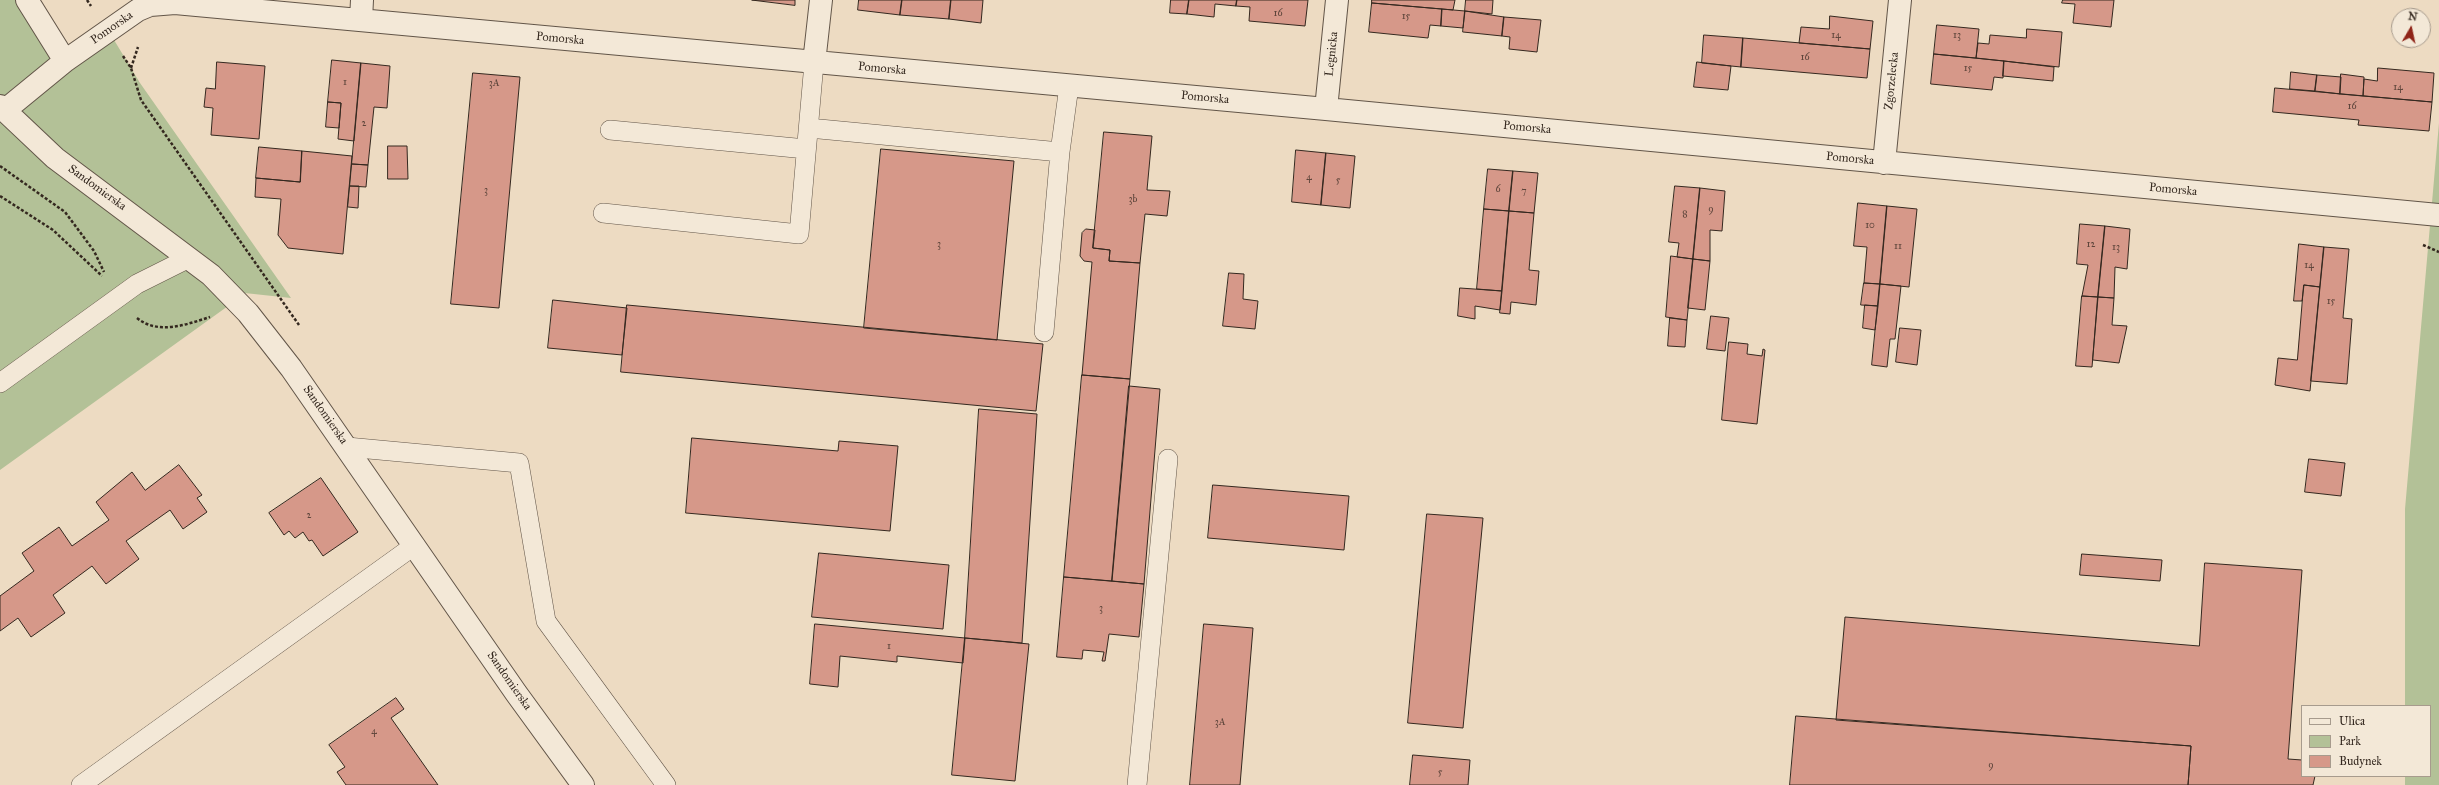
<!DOCTYPE html>
<style>
body{margin:0}
#map{position:relative;width:2439px;height:785px;overflow:hidden;background:#eddbc2;font-family:"IM FELL Great Primer",serif}
canvas{display:block}
.legend{position:absolute;left:2301px;top:705px;width:130px;height:72px;box-sizing:border-box;background:#f3e8d7;border:1px solid #a79b8d;margin:0;padding:5px 7px;list-style:none;font-size:12px;color:#34281f}
.legend li{display:flex;align-items:center;gap:8px;height:20px}
.legend b{width:20px;border:1px solid #a79b8d}
.north{position:absolute;left:2391px;top:8px;width:40px;height:40px;box-sizing:border-box;background:#f3e8d7;border:1px solid #a79b8d;border-radius:50%;rotate:9deg;font-size:11px;font-weight:700;line-height:16px;text-align:center;color:#34281f}
.north::after{content:'';display:block;margin:auto;width:14px;height:18px;background:#8f2418;clip-path:polygon(50% 0,100% 100%,50% 72%,0 100%)}
</style>
<div id="map">
<canvas width="2439" height="785"></canvas>
<ul class="legend">
<li><b style="height:5px;background:#f3e8d7"></b>Ulica</li>
<li><b style="height:11px;background:#b3c197"></b>Park</li>
<li><b style="height:11px;background:#d69889"></b>Budynek</li>
</ul>
<div class="north">N</div>
</div>
<script>
const ctx = document.querySelector('canvas').getContext('2d');
ctx.lineJoin = 'round';
function fill(path, color) { ctx.fillStyle = color; ctx.fill(path, 'evenodd'); }
function trace(path, color, width, dash) { ctx.strokeStyle = color; ctx.lineWidth = width; ctx.lineCap = dash ? 'butt' : 'round'; ctx.setLineDash(dash || []); ctx.stroke(path); }
function write(font, color, halo, rows, align = 'center') {
  ctx.font = font + ' "IM FELL Great Primer",serif'; ctx.lineWidth = 4; ctx.setLineDash([]); ctx.textBaseline = 'middle'; ctx.strokeStyle = halo; ctx.fillStyle = color; for (const [text, x, y, turn = 0] of rows) {
    ctx.save(); ctx.translate(x, y); ctx.rotate((+turn || 0) * Math.PI / 180); ctx.textAlign = isNaN(turn) ? turn : align; if (halo) ctx.strokeText(text, 0, 0); ctx.fillText(text, 0, 0); ctx.restore();
  }
}
fill(new Path2D(`
 M0,0H27L65,61L108,30L140,83L291,298L226,291L235,301L0,470Z
 M2439,123V785H2405V776H2430V706H2405V509Z`), '#b3c197');
const building = new Path2D(`
 M752,0H795V5Z
 M859,0H902L900,15L858,10Z
 M902,0H951L949,19L900,15Z
 M951,0H983L981,23L949,19Z
 M1171,0H1189L1187,14L1170,13Z
 M1189,0H1237L1236,6L1215,4L1214,17L1187,14Z
 M1237,0H1308L1305,26L1249,21L1250,7L1236,6Z
 M1372,0H1455L1453,10L1372,3Z
 M1466,0H1493L1492,14L1465,11Z
 M2063,0H2114L2111,27L2073,23L2075,4L2062,3Z
 M1372,3L1442,9L1441,26L1430,25L1428,38L1369,32Z
 M1442,9L1465,11L1463,28L1441,26Z
 M1465,11L1504,17L1502,36L1463,32Z
 M1830,16L1873,21L1870,49L1799,43L1801,27L1829,29Z
 M1504,17L1541,20L1537,52L1509,49L1510,37L1502,36Z
 M1937,25L1979,29L1976,58L1934,54Z
 M2027,29L2062,32L2059,67L1976,58L1978,43L1989,44L1990,35L2026,38Z
 M1704,35L1743,38L1741,67L1702,63Z
 M1743,38L1870,49L1867,78L1741,67Z
 M1934,54L2004,61L2003,78L1994,77L1992,90L1931,84Z
 M332,60L361,63L354,141L338,139L341,103L328,102Z
 M2004,61L2054,67L2053,81L2003,76Z
 M217,62L265,66L259,139L211,135L213,108L204,107L206,88L215,89Z
 M1697,62L1731,66L1728,90L1694,87Z
 M361,63L390,66L387,108L374,107L368,165L352,164Z
 M2378,68L2434,73L2432,102L2363,96L2364,79L2377,81Z
 M2291,72L2317,75L2315,91L2290,89Z
 M473,73L520,77L499,308L451,304Z
 M2341,74L2364,77L2363,96L2340,94Z
 M2317,75L2341,77L2340,94L2315,91Z
 M2275,88L2432,102L2429,131L2358,125L2359,120L2273,112Z
 M328,102L341,103L339,128L326,127Z
 M1104,132L1152,136L1147,190L1170,191L1167,216L1145,214L1140,263L1109,261L1110,250L1093,248Z
 M388,146H407L408,179H388Z
 M259,147L302,151L300,182L256,178Z
 M881,149L1014,161L997,340L864,328Z
 M1296,150L1326,153L1321,205L1292,202Z
 M302,151L352,156L343,254L288,248L278,235L281,199L255,197L256,178L300,182Z
 M1326,153L1355,156L1350,208L1321,205Z
 M352,164L368,165L366,187L350,186Z
 M1488,169L1513,171L1509,211L1484,209Z
 M1513,171L1538,173L1534,213L1509,211Z
 M350,186H359L358,208L348,207Z
 M1675,186L1700,188L1693,259L1677,257L1679,243L1669,242Z
 M1700,188L1725,191L1722,231L1710,230V261L1693,259Z
 M1858,203L1887,206L1880,284L1864,283L1867,247L1854,246Z
 M1887,206L1917,209L1909,287L1880,284Z
 M1484,209L1509,211L1502,291L1477,289Z
 M1509,211L1534,213L1529,270L1539,271L1536,305L1511,302L1510,314L1500,313Z
 M2080,224L2105,226L2098,297L2082,296L2088,265L2077,264Z
 M2105,226L2130,229L2127,269L2115,267L2114,298L2098,297Z
 M1086,229L1095,230L1093,248L1110,250L1109,261L1140,263L1130,379L1082,375L1092,262L1084,261L1080,256L1082,233Z
 M2299,244L2324,247L2320,287L2304,285L2302,301H2294Z
 M2324,247L2349,249L2343,318L2352,319L2347,384L2311,381Z
 M1671,256L1693,259L1687,320L1666,317Z
 M1693,259L1710,261L1705,310L1688,308Z
 M1229,273L1244,274L1243,299L1258,301L1255,329L1223,326Z
 M1864,283L1880,284L1878,306L1861,305Z
 M1880,284L1901,286L1895,339H1890L1887,367L1872,365Z
 M2304,285L2320,287L2310,391L2275,385L2278,358L2297,360Z
 M1460,288L1502,291L1500,310L1475,306V319L1458,316Z
 M2082,296L2098,297L2092,367L2076,366Z
 M2098,297L2114,298L2112,325L2127,326L2119,363L2093,360Z
 M553,300L627,308L622,355L548,348Z
 M627,305L1043,344L1036,411L621,372Z
 M1865,305L1878,306L1875,330L1863,328Z
 M1711,316L1729,318L1725,351L1707,349Z
 M1670,318L1687,320L1685,347L1668,346Z
 M1900,328L1921,330L1917,365L1896,362Z
 M1729,342L1748,344L1747,354L1762,356L1763,349L1765,350L1757,424L1722,420Z
 M1082,375L1130,379L1112,581L1064,577Z
 M1129,386L1160,389L1144,584L1112,581Z
 M979,409L1037,414L1022,643L965,638Z
 M692,438L838,451L839,441L898,446L890,531L686,513Z
 M2309,459L2345,463L2341,496L2305,492Z
 M179,465L202,495L197,498L207,512L183,529L170,510L126,541L139,559L106,584L92,566L53,595L65,613L31,637L18,618L0,631V596L34,571L22,553L59,527L72,546L109,520L96,502L132,472L145,490Z
 M321,478L358,532L323,556L312,540L309,541L303,532L295,538L289,531L284,535L269,513Z
 M1213,485L1349,496L1344,550L1208,538Z
 M1427,514L1483,518L1463,728L1408,723Z
 M819,553L949,565L943,629L812,617Z
 M2082,554L2162,560L2160,581L2080,575Z
 M2205,563L2302,570L2288,759L2302,760V776H2315L2313,785H2188L2191,746L1836,720L1845,617L2199,646Z
 M1064,577L1144,584L1139,637L1109,634L1105,661H1102L1104,652L1083,650L1082,659L1057,657Z
 M815,624L965,638L963,663L897,656V662L840,656L838,687L810,684Z
 M1204,624L1253,628L1240,785H1190Z
 M965,638L1029,644L1015,781L952,775Z
 M396,698L404,709L391,718L438,785H346L337,772L345,767L329,745Z
 M1796,716L2191,746L2188,785H1790Z
 M1413,755L1470,760L1468,785H1410Z`);
fill(building, '#d69889');
trace(building, '#34281f', 1);
const lane = new Path2D(`
 M809,128L1060,152L1044,332
 M610,130L806,149
 M1060,152L1069,86
 M603,213L799,234L814,63
 M0,383L137,284L189,258
 M347,447L519,463L546,621L666,785
 M81,785L415,545
 M1137,785L1168,459`);
const street = new Path2D(`
 M27,0L65,61
 M361,20L362,0
 M814,63L821,0
 M0,106L55,158L211,275L248,313L291,368L516,693L583,785
 M1326,109L1337,0
 M4,111L65,61L138,10L150,5L175,3L1326,109L2439,215
 M1884,163L1900,0`);
trace(lane, '#625548', 20);
trace(street, '#625548', 24);
trace(new Path2D(`
 M87,0L91,6
 M123,56L131,68L141,100L299,325
 M131,68L138,47
 M0,166L65,212L94,251L104,272
 M0,196L53,230L102,276
 M2423,245L2439,252
 M137,318C158,335 185,325 210,317`), '#34281f', 2.5, [3, 2]);
trace(lane, '#f3e8d7', 19);
trace(street, '#f3e8d7', 22);
write('10px', '#5c443a', null, [
 ["16",1278,14],
 ["15",1406,17],
 ["14",1836,36],
 ["13",1957,36],
 ["16",1805,58],
 ["15",1968,69],
 ["1",345,83],
 ["3A",494,84],
 ["14",2398,88],
 ["16",2352,107],
 ["2",364,124],
 ["4",1309,178],
 ["5",1338,181],
 ["6",1498,190],
 ["3",486,191],
 ["7",1524,192],
 ["3b",1133,200],
 ["9",1711,210],
 ["8",1685,215],
 ["10",1870,226],
 ["3",939,245],
 ["12",2091,245],
 ["11",1898,247],
 ["13",2116,248],
 ["14",2309,266],
 ["15",2331,302],
 ["2",309,516],
 ["3",1101,609],
 ["1",889,647],
 ["3A",1220,723],
 ["4",374,732],
 ["9",1991,766],
 ["5",1440,773]
]);
write('12px', '#34281f', '#f3e8d7', [
 ["Pomorska",112,28,-35],
 ["Pomorska",560,39,5],
 ["Legnicka",1332,54,-84],
 ["Pomorska",882,69,5],
 ["Zgorzelecka",1892,81,-84],
 ["Pomorska",1205,98,5],
 ["Pomorska",1527,128,5],
 ["Pomorska",1850,159,5],
 ["Sandomierska",97,188,36],
 ["Pomorska",2173,190,5],
 ["Sandomierska",325,415,55],
 ["Sandomierska",509,681,55]
]);
</script>
